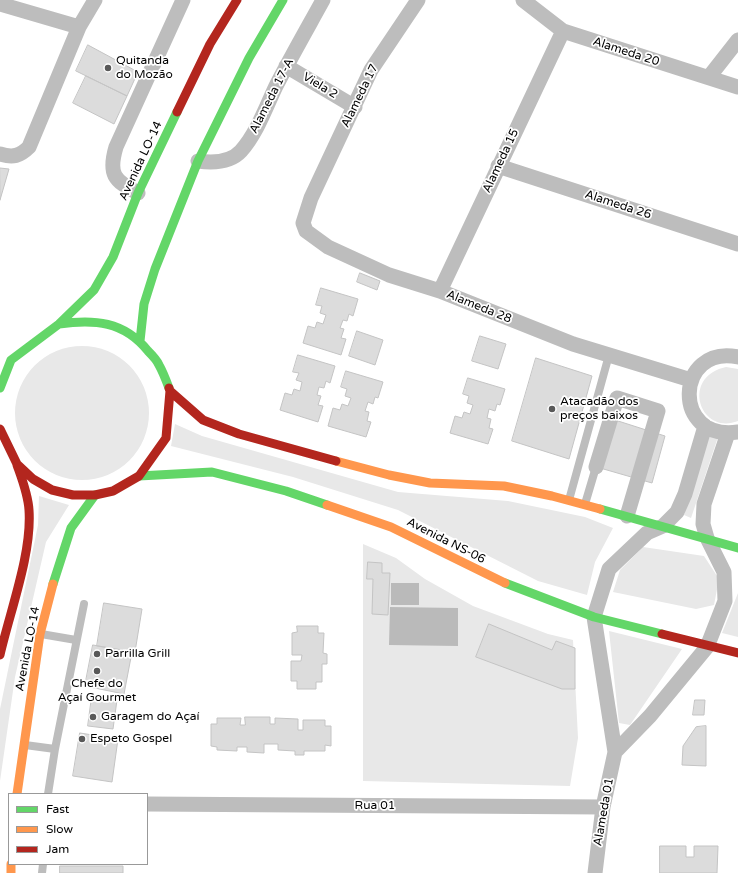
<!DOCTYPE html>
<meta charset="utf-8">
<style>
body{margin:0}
#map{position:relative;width:738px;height:873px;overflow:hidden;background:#fff;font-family:"Varela Round",sans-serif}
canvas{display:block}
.legend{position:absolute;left:8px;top:793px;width:140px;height:72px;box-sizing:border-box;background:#fff;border:1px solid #999;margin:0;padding:5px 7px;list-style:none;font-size:12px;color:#000}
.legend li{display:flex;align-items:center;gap:8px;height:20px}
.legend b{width:20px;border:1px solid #999}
</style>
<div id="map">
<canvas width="738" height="873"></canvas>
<ul class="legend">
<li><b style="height:5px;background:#63d668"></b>Fast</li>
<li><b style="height:5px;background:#ff974d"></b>Slow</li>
<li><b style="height:5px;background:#b3261e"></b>Jam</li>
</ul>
</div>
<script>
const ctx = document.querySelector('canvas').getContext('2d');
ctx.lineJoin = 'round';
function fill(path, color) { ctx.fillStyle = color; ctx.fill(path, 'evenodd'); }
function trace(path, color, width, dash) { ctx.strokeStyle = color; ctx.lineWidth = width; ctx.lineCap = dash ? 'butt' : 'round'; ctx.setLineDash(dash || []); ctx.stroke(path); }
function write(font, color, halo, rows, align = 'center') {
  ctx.font = font + ' "Varela Round",sans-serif'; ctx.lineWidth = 3.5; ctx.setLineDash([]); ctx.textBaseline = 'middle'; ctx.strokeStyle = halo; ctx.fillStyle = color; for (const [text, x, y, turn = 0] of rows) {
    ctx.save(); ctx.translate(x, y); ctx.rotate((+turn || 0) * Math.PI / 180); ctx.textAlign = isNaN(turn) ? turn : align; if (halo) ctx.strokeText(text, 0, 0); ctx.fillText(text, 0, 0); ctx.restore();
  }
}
fill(new Path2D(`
 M15 413a67 67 0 1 1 134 0a67 67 0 1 1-134 0Z
 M726,367L738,369V421C700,436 680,377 726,367Z
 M175,424L202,436L398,492L508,501L585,517L613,528L595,562L587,595L538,581L398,510L293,477L171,446Z
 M708,434L718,437L691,518L684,515Z
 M39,496L69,505L46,542L15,677L0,781V709L38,525Z
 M363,544L396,558L425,579L473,606L548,634L573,640L578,738L570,786L363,781Z
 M643,547L704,556L719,579L714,605L696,609L613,592L620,570Z
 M738,593V637L722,633Z
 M609,631L682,649L630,725L619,723Z`), '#e8e8e8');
fill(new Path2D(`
 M391,583H419V605H391Z
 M390,607L458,608V646L389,645Z`), '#bababa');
const building = new Path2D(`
 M88,45L138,72L127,96L76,71Z
 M86,76L127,96L114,124L73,103Z
 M0,168L9,169L0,200Z
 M360,273L380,281L377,290L357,282Z
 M321,288L358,299L353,316L349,314L347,321L343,320L340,328L344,329L341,338L346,339L341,355L303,343L308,326L315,328L317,322L323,324L326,315L320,313L322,306L316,305Z
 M357,331L383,340L375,365L349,356Z
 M480,336L506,344L498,369L472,361Z
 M298,355L335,366L330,383L326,381L324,388L319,387L317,395L321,396L318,405L323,406L318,422L280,410L285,393L292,395L294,389L300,391L302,382L296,380L299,373L293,372Z
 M536,358L592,376L569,459L512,441Z
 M346,371L383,382L378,398L375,397L373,404L368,402L365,411L369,412L367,421L371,422L366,437L328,426L333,408L340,410L342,404L348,406L351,398L345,396L347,389L341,387Z
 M468,378L505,389L500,405L497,404L495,411L489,409L487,418L491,419L489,428L493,429L488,444L450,433L455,416L462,418L464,412L470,414L473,405L467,403L469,396L463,394Z
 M615,420L665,436L652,483L600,468Z
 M368,562L382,563V573H390L388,615L372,614L373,579H367Z
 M104,603L142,609L135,652L97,646Z
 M489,624L552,650L556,641L575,648V689H562L476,657Z
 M297,626H318V633H324L323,653L327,654V664H322V682H316V689H297V681H291V661H301L302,655H292V633L297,632Z
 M93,645L132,652L124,694L85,686Z
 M92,696L117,700L113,729L88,726Z
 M695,700H705L704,715H693Z
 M245,717H270V724H275V718L298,719V730H303V720H325V726H331V746L325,745V751H304V755H295V751L278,750V744H264V753L247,752V747H237V751L217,750V747L211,746V724H217V718H241L240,725H245Z
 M706,726V766L682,765L683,746L696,727Z
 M80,733L118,739L112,782L73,776Z
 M660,846H686V857H694V846H718L717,873H660Z
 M60,866H123V873H60Z`);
fill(building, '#dcdcdc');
trace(building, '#c4c4c4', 1);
trace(new Path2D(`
 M569,500L609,355
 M585,504L596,467
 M41,634L76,640
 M25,745L55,749
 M48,794L55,749L84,604
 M42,873L43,864`), '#bdbdbd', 8);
trace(new Path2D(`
 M418,0L371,70L311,198L303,223L306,231L328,247L389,275L440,291L573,344L691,380
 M523,0L563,31L738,87
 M0,4L79,27
 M286,66L355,107
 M709,77L738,40
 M0,154C13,158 20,156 29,147L79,27L95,0
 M198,161C213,163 231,162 241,151C257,133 266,107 276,86C291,57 307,29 323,0
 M498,166L738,244
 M138,193C114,181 108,174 116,147L183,0
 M440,291L563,31
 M738,432C671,442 675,344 738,357
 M596,467L617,398L658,411L627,516
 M615,752L650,716L707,647L725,601L724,572L707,538L703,524L704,504L728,433
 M147,804L603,807
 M595,873L603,807L615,752L594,617L609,569L647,533L663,526L677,512L685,494L705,426`), '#bdbdbd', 15);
trace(new Path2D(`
 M59,324C94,319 124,321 148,351C152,355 157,360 159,365C163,372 166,380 169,388
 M140,341L144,304L155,269L198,161L249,58L283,0
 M0,388L11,360L59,324L94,290L113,257L138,193L177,112
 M139,476L212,472L286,491L327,505
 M600,509L738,548
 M505,583L594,617L662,634
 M53,584L71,528L95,495`), '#63d668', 9);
trace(new Path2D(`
 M336,461L389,475L430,483L504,486L552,496L600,509
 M327,505L391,527L505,583
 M17,794L40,634L53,584
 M11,864V873`), '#ff974d', 9);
trace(new Path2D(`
 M177,112L210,44L237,0
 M170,391L203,420L239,434L336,461
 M0,429L17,464L33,479L52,490L73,495H95L113,491L139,476L166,438L170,391L169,388
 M662,634L738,653
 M0,655C10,611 32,554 29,510C28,494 22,479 17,465`), '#b3261e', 9);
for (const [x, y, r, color] of [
 [108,68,4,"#595959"],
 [552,409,4,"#595959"],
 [97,654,4,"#595959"],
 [97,671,4,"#595959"],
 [93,717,4,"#595959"],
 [82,739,4,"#595959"]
]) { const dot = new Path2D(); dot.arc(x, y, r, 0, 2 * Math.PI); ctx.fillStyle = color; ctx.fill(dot); trace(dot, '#fff', 1.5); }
write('12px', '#000', '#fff', [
 ["Alameda 20",626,52,18],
 ["Viela 2",320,86,31],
 ["Alameda 17-A",272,96,-63],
 ["Alameda 17",360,96,-64],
 ["Avenida LO-14",141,161,-65],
 ["Alameda 15",501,161,-65],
 ["Alameda 26",618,205,18],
 ["Alameda 28",479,307,22],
 ["Avenida NS-06",446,541,27],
 ["Avenida LO-14",28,649,-79],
 ["Rua 01",375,806],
 ["Alameda 01",604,812,-80]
]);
write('12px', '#000', '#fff', [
 ["Quitanda",116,61],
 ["do Mozão",116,75],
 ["Atacadão dos",560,402],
 ["preços baixos",560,416],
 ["Parrilla Grill",105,654],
 ["Chefe do",97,684,"center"],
 ["Açaí Gourmet",97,698,"center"],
 ["Garagem do Açaí",101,717],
 ["Espeto Gospel",90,739]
], 'left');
</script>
